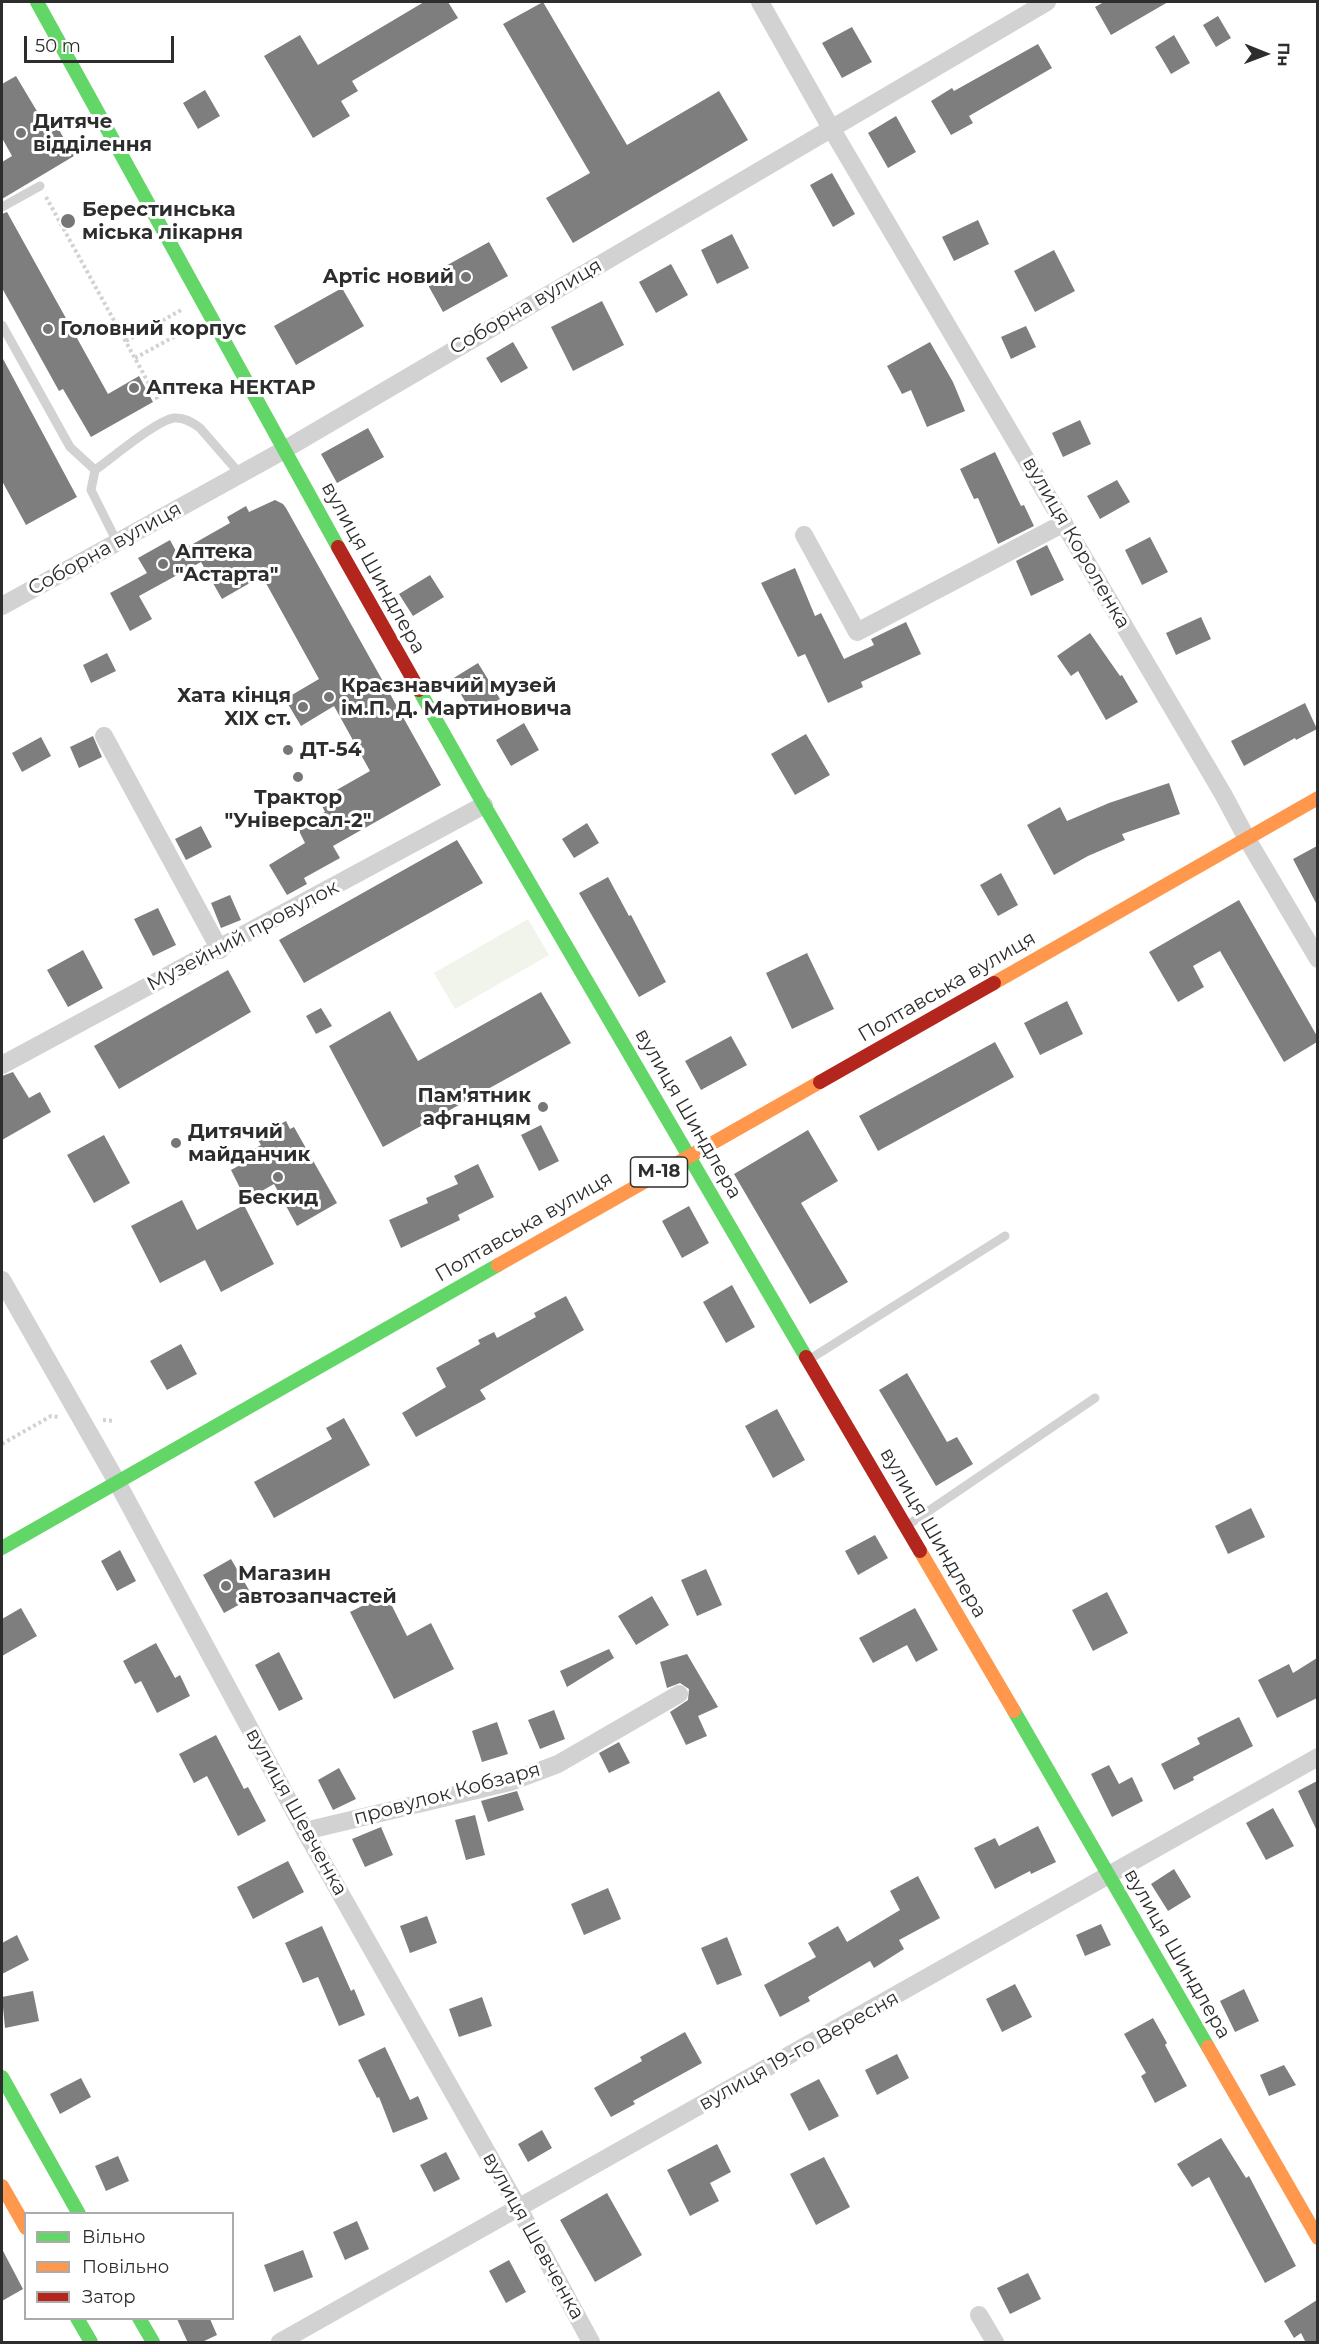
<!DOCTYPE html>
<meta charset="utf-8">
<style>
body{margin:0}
#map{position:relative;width:1319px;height:2344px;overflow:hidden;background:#fff;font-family:Montserrat,sans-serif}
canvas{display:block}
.frame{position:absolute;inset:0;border:3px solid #2d2d2d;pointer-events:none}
.legend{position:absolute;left:24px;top:2212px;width:210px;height:108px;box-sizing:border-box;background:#fff;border:2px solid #ababab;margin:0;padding:8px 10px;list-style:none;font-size:18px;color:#2d2d2d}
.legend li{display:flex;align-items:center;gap:12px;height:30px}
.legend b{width:30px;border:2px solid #ababab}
.north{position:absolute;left:1235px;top:24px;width:60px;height:60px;-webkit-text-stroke:4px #fff;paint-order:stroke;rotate:91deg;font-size:16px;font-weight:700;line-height:24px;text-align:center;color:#2d2d2d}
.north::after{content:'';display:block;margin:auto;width:21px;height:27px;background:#2d2d2d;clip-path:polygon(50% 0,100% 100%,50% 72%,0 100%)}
.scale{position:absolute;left:24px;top:36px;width:150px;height:27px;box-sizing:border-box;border:3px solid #2d2d2d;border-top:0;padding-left:8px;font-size:18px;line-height:21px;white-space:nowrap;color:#2d2d2d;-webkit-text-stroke:4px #fff;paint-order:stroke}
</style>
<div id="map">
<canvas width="1319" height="2344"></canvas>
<div class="frame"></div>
<ul class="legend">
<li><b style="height:8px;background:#63d668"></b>Вільно</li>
<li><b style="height:8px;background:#ff974d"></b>Повільно</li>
<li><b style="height:8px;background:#b3261e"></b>Затор</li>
</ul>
<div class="north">Пн</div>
<div class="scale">50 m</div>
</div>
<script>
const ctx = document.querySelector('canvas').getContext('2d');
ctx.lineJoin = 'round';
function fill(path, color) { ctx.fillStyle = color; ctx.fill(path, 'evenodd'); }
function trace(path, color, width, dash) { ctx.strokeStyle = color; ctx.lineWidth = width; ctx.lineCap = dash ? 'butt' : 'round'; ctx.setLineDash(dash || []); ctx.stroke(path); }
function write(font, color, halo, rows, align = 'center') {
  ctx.font = font + ' Montserrat,sans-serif'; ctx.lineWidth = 6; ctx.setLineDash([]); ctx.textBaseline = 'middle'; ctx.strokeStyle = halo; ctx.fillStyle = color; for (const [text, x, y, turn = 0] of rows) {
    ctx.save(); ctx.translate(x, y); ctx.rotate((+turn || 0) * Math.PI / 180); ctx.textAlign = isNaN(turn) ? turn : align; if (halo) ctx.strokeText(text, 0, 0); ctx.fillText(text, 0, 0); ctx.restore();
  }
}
fill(new Path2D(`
 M528,919L549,955L455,1009L434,973Z`), '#f0f4eb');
fill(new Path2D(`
 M424,2H448L458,18L352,81L358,91L341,101L350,116L313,138L264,56L300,35L318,65Z
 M543,2L627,145L719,91L748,140L573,243L546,198L590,173L503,24Z
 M1104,2H1168L1111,35L1095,7Z
 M1218,16L1231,38L1216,47L1203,25Z
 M852,27L872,62L842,78L822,43Z
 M1174,35L1190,63L1171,74L1155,47Z
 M1038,44L1052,68L969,116L973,123L951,135L931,101L952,88L954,91Z
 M16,76L50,133L58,128L74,156L2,199V162L12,156L2,138V84Z
 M205,90L220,116L198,129L183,103Z
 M896,116L916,152L888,168L868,133Z
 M832,173L855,214L833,227L810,185Z
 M7,212L108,394L139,376L153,402L91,437L63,389L59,391L2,288V214Z
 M978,220L989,244L954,261L942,237Z
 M732,234L749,268L717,284L701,250Z
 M489,242L508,276L443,312L424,278Z
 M1054,250L1075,291L1035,312L1014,271Z
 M671,264L688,295L656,313L639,282Z
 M342,288L364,326L296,365L274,326Z
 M602,301L624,345L573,371L551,327Z
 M1026,326L1036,347L1011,359L1001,337Z
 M513,342L528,368L501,383L486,358Z
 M930,342L953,382L965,411L927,427L911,390L902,394L887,366Z
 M2,357L77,497L26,525L2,481Z
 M1080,420L1091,444L1063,457L1052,433Z
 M368,428L384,457L337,483L321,454Z
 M995,452L1021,506L1024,505L1034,526L998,544L978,498L974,499L960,469Z
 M1117,480L1130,502L1100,519L1087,496Z
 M275,500L283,504L286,508L441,785L333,846L340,858L304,878L307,884L287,895L269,865L305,843L297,827L325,812L319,800L370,771L334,706L301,726L285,699L319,679L262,576L222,599L201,562L139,596L152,619L130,631L110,593L147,573L138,558L170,540L177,553L230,523L227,517L246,506L249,512Z
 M1150,537L1168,572L1142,585L1125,550Z
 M1047,545L1064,580L1031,596L1016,561Z
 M795,568L815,616L821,613L844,659L874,645L871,639L906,622L921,654L861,682L863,687L828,703L805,654L798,657L761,583Z
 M430,575L444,597L413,616L399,594Z
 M1201,617L1211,639L1176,655L1166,633Z
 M1090,633L1120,676L1122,675L1138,702L1106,720L1078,671L1071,676L1057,656Z
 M107,653L116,671L91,683L83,665Z
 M478,663L500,699L473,715L452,679Z
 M1305,703L1317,729L1296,740L1295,738L1244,766L1231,741Z
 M524,723L539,750L511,766L496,740Z
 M806,734L830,775L795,795L771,754Z
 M93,736L102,757L79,768L70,747Z
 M41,737L51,756L22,772L12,753Z
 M1169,783L1180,814L1122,834L1125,840L1088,856L1054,875L1027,825L1060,807L1067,821L1109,803Z
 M587,823L599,843L574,858L562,839Z
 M201,826L212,847L186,860L175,839Z
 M457,840L483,883L304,983L279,940Z
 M1317,846V905L1293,859Z
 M1001,873L1018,905L998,916L980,885Z
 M608,877L629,916L631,915L666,982L639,997L579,893Z
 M230,895L241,920L221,928L211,903Z
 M1239,900L1317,1036V1042L1284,1062L1220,951L1193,966L1204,987L1178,1002L1149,952Z
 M158,908L176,945L153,956L134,919Z
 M83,950L103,988L68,1007L47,970Z
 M807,953L834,1009L792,1029L766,973Z
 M228,970L251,1012L119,1089L94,1046Z
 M541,992L571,1043L383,1147L329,1046L390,1011L418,1061Z
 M1067,1001L1083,1034L1040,1055L1024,1023Z
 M321,1008L332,1026L316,1034L306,1016Z
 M731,1036L747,1065L701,1090L685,1061Z
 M995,1042L1014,1077L878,1151L859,1116Z
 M13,1072L29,1098L40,1092L51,1112L2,1140V1076Z
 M286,1121L290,1129L294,1127L337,1203L297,1226L274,1184L246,1200L231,1170L258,1155L254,1149L261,1145L256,1137Z
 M541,1125L559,1161L539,1171L521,1135Z
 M808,1130L838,1181L801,1203L848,1282L810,1304L734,1174Z
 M104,1135L130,1183L94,1203L67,1155Z
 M478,1164L494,1197L458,1215L460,1220L401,1248L389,1220L428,1203L426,1198L458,1184L454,1176Z
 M182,1200L197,1230L244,1205L274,1264L221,1292L205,1260L160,1283L131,1226Z
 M689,1206L709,1243L682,1258L662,1221Z
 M732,1285L755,1327L726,1343L703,1302Z
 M566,1296L584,1330L480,1390L486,1399L416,1437L402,1413L446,1387L436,1368L480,1344L478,1340L494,1332L497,1338L536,1317L534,1313Z
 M181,1344L197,1374L167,1390L150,1361Z
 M907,1373L947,1442L957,1437L973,1464L936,1486L879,1390Z
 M777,1409L805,1460L773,1478L745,1426Z
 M344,1418L370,1465L274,1518L254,1482L332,1439L326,1428Z
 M1251,1508L1265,1537L1228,1554L1215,1526Z
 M875,1535L888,1558L858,1575L845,1551Z
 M120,1550L136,1581L117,1591L101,1561Z
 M231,1559L253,1597L224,1613L203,1575Z
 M706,1569L722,1605L697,1616L681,1580Z
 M1107,1592L1128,1633L1093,1651L1072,1610Z
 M386,1594L407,1636L431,1623L454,1669L394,1699L350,1612Z
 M652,1596L669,1625L636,1645L618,1616Z
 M21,1608L37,1636L2,1656V1619Z
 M915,1608L938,1650L916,1662L907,1645L873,1663L859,1638Z
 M156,1643L175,1678L180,1675L190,1696L157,1713L141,1681L135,1684L123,1661Z
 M609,1649L614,1658L567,1687L560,1671Z
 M279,1652L303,1699L279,1711L255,1665Z
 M687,1654L718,1707L698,1716L707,1736L686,1745L670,1712L688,1700L689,1689L680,1683L667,1688L660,1662Z
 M1317,1658V1698L1277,1718L1258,1680L1289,1664L1293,1673Z
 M554,1710L565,1739L540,1749L528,1720Z
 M1239,1717L1253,1746L1193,1777L1194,1780L1174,1790L1161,1764L1200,1744L1197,1738Z
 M497,1722L508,1754L482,1762L472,1731Z
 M216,1735L244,1789L248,1787L266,1821L238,1836L207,1776L194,1783L179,1754Z
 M619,1742L630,1763L609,1773L599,1753Z
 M1109,1765L1119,1784L1132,1777L1143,1801L1112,1817L1091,1774Z
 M339,1768L356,1799L333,1810L318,1780Z
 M1317,1781V1831L1298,1791Z
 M517,1791L524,1810L488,1822L481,1801Z
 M1273,1808L1294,1846L1266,1860L1246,1823Z
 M475,1815L485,1855L466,1860L455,1820Z
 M1038,1826L1056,1862L1031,1874L1030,1871L995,1889L974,1848L995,1838L999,1846Z
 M381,1827L393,1855L365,1867L352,1839Z
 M288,1861L304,1892L253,1919L237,1887Z
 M1174,1869L1191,1897L1168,1911L1151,1884Z
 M918,1876L940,1918L899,1940L904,1949L874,1968L870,1961L808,1997L810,2001L780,2017L764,1985L816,1957L808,1943L838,1926L847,1942L900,1910L890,1891Z
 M608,1888L621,1919L584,1935L571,1904Z
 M427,1916L437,1943L410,1953L400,1926Z
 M1101,1924L1111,1945L1085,1956L1076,1935Z
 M322,1926L351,1991L354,1989L365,2015L339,2026L318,1977L303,1983L285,1943Z
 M17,1935L29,1960L2,1974V1943Z
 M727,1937L742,1975L717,1985L701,1948Z
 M1015,1984L1032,2017L1002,2032L986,1999Z
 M1244,1989L1259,2021L1235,2032L1220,2001Z
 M33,1991L39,2021L5,2028L2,1997Z
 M482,1997L492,2026L459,2037L449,2009Z
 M1153,2018L1167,2043L1165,2045L1187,2086L1155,2103L1141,2076L1146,2073L1124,2034Z
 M685,2032L702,2063L633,2101L635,2104L611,2117L594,2088L642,2061L640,2057Z
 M385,2047L410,2100L418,2096L428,2119L393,2133L379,2097L377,2098L358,2060Z
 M897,2054L909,2078L877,2095L865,2070Z
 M1284,2065L1296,2085L1269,2096L1260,2075Z
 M81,2078L91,2097L60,2114L50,2094Z
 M819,2079L839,2116L809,2131L790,2094Z
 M542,2130L552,2148L528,2162L518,2144Z
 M1221,2138L1246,2178L1249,2176L1296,2266L1265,2283L1209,2177L1192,2187L1177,2164Z
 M717,2144L731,2172L710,2183L719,2201L690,2216L667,2170Z
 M446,2152L460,2179L434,2192L420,2165Z
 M118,2156L129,2181L106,2191L95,2166Z
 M824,2157L850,2207L816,2225L790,2174Z
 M607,2193L642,2255L595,2282L560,2220Z
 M357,2221L369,2249L345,2260L333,2232Z
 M2,2249L23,2289L2,2301Z
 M303,2250L313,2277L274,2292L264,2265Z
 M509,2260L526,2292L506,2303L489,2271Z
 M1028,2273L1041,2299L1010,2314L997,2288Z
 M1317,2300V2343H1306L1301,2333L1294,2338L1284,2321Z
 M177,2319H210L217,2335L200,2343H188Z`), '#7e7e7e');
trace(new Path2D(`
 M46,197L159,402
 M126,341L183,309
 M135,358L192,327
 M103,1420L114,1421
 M2,1444L51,1416L59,1417`), '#d2d2d2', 4, [3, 3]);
trace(new Path2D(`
 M2,207L40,186
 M2,325L70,447L95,470
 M117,542L91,490L95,470C111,459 157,420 174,418C184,417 192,422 200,428L240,474
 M810,1359L1005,1236
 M908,1525L1095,1398`), '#d2d2d2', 9);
trace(new Path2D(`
 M760,2L831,128L1223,794L1247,839L1318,959
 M804,535L857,632L1064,523
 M2,606L284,450L1047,2
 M104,736L220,950
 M2,1065L484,805
 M2,1280L117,1482L305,1831L519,2209L591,2342
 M305,1831L510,1782L558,1764L679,1694
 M979,2315L995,2342
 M280,2342L1318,1757`), '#d2d2d2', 18);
trace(new Path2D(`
 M37,2L338,547
 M419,690L484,805L806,1357
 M2,1548L498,1265
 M1014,1711L1208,2047
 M2,2077L79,2214
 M77,2318L91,2342
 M139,2318L153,2342`), '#63d668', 14);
trace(new Path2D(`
 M994,983L1318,798
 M498,1265L820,1082
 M920,1551L1014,1711
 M1208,2047L1318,2238
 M2,2186L26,2228`), '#ff974d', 14);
trace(new Path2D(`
 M338,547L419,690
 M820,1082L994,983
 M806,1357L920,1551`), '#b3261e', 14);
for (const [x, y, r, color] of [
 [21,133,6,"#767676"],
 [68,221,8,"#767676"],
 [466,277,6,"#767676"],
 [48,329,6,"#767676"],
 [134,388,6,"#767676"],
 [163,564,6,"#767676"],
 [329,697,6,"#767676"],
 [303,707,6,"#767676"],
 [288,750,6,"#767676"],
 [298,777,6,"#767676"],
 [543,1107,6,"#767676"],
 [176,1143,6,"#767676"],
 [278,1177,6,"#767676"],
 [226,1586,6,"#767676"]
]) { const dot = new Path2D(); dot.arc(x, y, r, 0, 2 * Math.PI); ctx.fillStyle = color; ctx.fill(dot); trace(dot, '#fff', 2); }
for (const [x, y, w] of [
 [659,1172,57]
]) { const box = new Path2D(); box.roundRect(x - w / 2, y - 15, w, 30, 4.5); ctx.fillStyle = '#fff'; ctx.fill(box); trace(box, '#2d2d2d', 1.5); }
write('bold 18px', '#2d2d2d', null, [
 ["М-18",659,1172]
]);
write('bold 20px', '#2d2d2d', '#fff', [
 ["Дитяче",33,122],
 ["відділення",33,145],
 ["Берестинська",82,210],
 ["міська лікарня",82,233],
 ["Артіс новий",454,277,"right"],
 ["Головний корпус",60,329],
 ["Аптека НЕКТАР",146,388],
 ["Аптека",175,552],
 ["\"Астарта\"",175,575],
 ["Краєзнавчий музей",341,686],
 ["ім.П. Д. Мартиновича",341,709],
 ["Хата кінця",291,696,"right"],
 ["XIX ст.",291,719,"right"],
 ["ДТ-54",300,750],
 ["Трактор",298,798,"center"],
 ["\"Універсал-2\"",298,821,"center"],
 ["Пам'ятник",531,1096,"right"],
 ["афганцям",531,1119,"right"],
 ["Дитячий",188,1132],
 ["майданчик",188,1155],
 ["Бескид",278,1198,"center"],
 ["Магазин",238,1574],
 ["автозапчастей",238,1597]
], 'left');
write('20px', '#2d2d2d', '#fff', [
 ["Соборна вулиця",526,307,-30],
 ["вулиця Короленка",1076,543,60],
 ["Соборна вулиця",105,549,-29],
 ["вулиця Шиндлера",373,568,61],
 ["Музейний провулок",243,936,-28],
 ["Полтавська вулиця",947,987,-30],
 ["вулиця Шиндлера",688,1114,60],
 ["Полтавська вулиця",524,1227,-30],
 ["вулиця Шиндлера",933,1533,60],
 ["провулок Кобзаря",447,1794,-15],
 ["вулиця Шевченка",296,1812,61],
 ["вулиця Шиндлера",1177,1954,60],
 ["вулиця 19-го Вересня",799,2051,-29],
 ["вулиця Шевченка",533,2236,61]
]);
</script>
